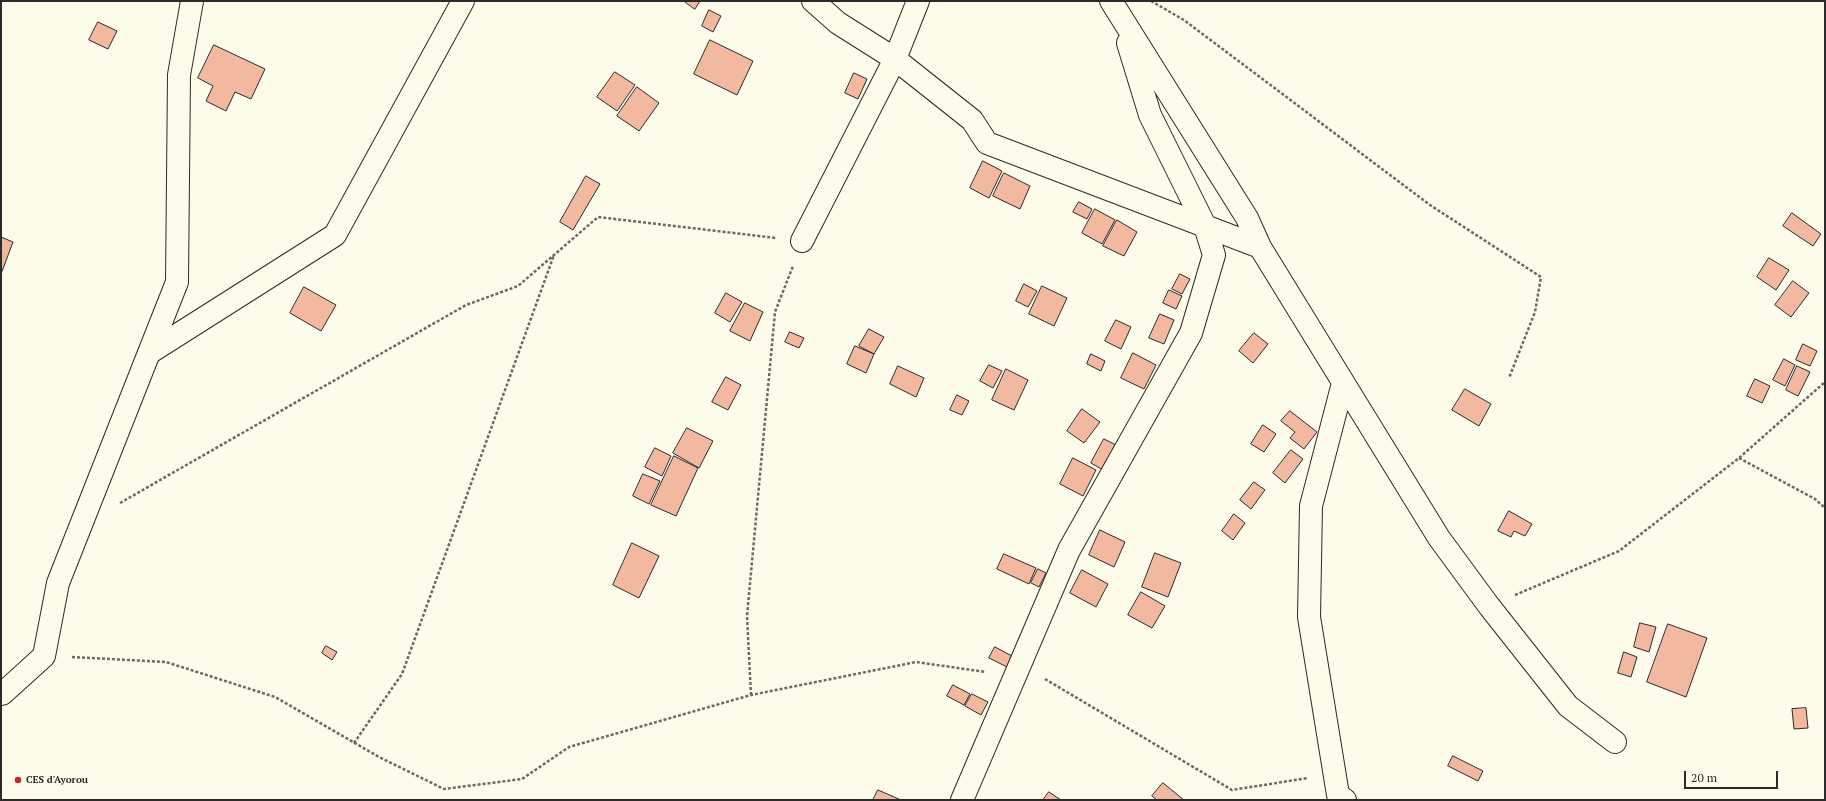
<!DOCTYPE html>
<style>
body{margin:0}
#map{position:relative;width:1826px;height:801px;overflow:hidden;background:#fdfbea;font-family:"PT Serif",serif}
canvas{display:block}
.frame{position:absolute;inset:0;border:2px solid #2b2b2b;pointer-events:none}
.scale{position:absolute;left:1684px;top:771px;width:94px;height:18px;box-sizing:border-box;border:2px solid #2b2b2b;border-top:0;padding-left:5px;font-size:12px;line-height:14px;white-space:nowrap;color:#2b2b2b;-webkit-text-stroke:3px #fdfbea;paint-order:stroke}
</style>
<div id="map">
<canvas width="1826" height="801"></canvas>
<div class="frame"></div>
<div class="scale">20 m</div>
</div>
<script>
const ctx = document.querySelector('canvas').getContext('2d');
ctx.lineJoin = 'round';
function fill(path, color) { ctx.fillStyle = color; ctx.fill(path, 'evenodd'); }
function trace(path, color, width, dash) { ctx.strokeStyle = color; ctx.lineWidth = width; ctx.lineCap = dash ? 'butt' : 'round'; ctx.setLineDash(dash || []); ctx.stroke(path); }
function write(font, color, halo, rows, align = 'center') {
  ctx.font = font + ' "PT Serif",serif'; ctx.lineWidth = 3; ctx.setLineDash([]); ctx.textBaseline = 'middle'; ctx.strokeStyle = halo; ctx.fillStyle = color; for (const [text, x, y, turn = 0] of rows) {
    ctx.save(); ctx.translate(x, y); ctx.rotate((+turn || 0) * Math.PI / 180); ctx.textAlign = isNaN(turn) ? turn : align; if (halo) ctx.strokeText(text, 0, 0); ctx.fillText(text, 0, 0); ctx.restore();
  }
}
const building = new Path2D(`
 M684,1H700L695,9Z
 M709,10L721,16L713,32L702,26Z
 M98,22L117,31L108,49L89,40Z
 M710,40L753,61L737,95L694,74Z
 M214,45L265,69L251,99L235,92L226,111L206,101L213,86L198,78Z
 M615,72L635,85L617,111L597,97Z
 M854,73L867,79L858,99L845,93Z
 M637,87L659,103L639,131L617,116Z
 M983,161L1002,171L989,198L970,188Z
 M1004,173L1030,186L1020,209L993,196Z
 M586,176L600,184L573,230L560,222Z
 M1079,202L1092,209L1087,219L1073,212Z
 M1095,209L1115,220L1102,244L1082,233Z
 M1792,213L1821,234L1813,246L1783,226Z
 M1117,220L1137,232L1124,256L1103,246Z
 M1,237L13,242L1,274Z
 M1769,258L1789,270L1776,290L1757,277Z
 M1180,274L1190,279L1182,294L1172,289Z
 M1793,281L1809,293L1791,317L1775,305Z
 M1024,284L1037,291L1028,307L1016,301Z
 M1042,286L1067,298L1054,326L1029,314Z
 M304,287L336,305L321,331L290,313Z
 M1169,290L1182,296L1176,309L1163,303Z
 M726,293L742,302L730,322L715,313Z
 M745,303L763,312L750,341L730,331Z
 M1160,314L1174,320L1164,344L1149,338Z
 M1116,320L1131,327L1121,349L1105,341Z
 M869,329L884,337L874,354L859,346Z
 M790,332L804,338L799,348L785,342Z
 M1254,333L1268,344L1253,363L1239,351Z
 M1803,344L1817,351L1810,366L1796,360Z
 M855,346L874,354L866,373L847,364Z
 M1133,353L1156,365L1144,389L1121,378Z
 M1091,354L1105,361L1101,371L1087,364Z
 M1784,359L1795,365L1785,386L1773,380Z
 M989,365L1002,371L993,388L980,381Z
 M898,366L924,378L916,397L890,384Z
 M1797,366L1810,372L1798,396L1786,390Z
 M1006,369L1028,380L1014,410L992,400Z
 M726,377L741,385L728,410L712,402Z
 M1755,379L1770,386L1762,403L1747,396Z
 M1465,389L1491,404L1479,426L1452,410Z
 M957,395L969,401L962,415L950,410Z
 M1082,409L1100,422L1084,443L1067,431Z
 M1290,411L1317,432L1304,449L1290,438L1295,432L1281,421Z
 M1263,425L1276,434L1264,452L1251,444Z
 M687,428L713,441L699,468L673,453Z
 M1104,439L1116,445L1103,470L1091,463Z
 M655,448L671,456L662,476L645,467Z
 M1291,450L1303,459L1285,483L1273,473Z
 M674,456L698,468L676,516L651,505Z
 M1073,458L1096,470L1083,496L1060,484Z
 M643,474L660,481L649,504L633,496Z
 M1254,482L1265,490L1251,509L1240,500Z
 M1509,511L1532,524L1525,536L1514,531L1511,537L1498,531Z
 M1234,514L1245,523L1233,540L1222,531Z
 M1100,530L1125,542L1114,567L1089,555Z
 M632,543L659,556L639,598L613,585Z
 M1155,553L1181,563L1168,597L1142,587Z
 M1004,554L1036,568L1029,584L997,569Z
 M1038,569L1046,573L1039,587L1031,583Z
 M1082,570L1108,584L1096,607L1070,593Z
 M1141,592L1165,606L1152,628L1128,615Z
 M1640,623L1656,627L1649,652L1634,647Z
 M1668,624L1707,638L1686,697L1647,682Z
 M326,646L337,652L332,660L322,653Z
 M995,647L1012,656L1007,667L989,658Z
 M1624,652L1637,657L1631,677L1618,673Z
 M953,685L970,694L964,705L947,696Z
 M972,694L988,702L981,715L965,706Z
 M1806,708L1808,728L1794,729L1792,709Z
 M1453,756L1483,771L1478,781L1448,766Z
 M1163,783L1184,800H1157L1152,796Z
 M878,790L901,800H873Z
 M1049,792L1061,800H1043Z`);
fill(building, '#f2b8a0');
trace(building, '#2b2b2b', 1);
const minor = new Path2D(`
 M813,1L838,23L895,59L972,120L987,143L1260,247
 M1111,1L1247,218L1260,247L1439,538L1489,606L1568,706L1615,742
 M802,241L895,59L918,1
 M149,353L335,235L463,1
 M1343,383L1311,506L1309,617L1338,795L1345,800
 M2,694L44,656L58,583L177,282L179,75L192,1
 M962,800L1069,550L1191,333L1214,255L1205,226L1150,115L1128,43`);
trace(minor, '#2b2b2b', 24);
trace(new Path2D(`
 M1151,1L1184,20L1430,205L1541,277L1535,312L1509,378
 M1739,458L1815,499L1825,508
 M120,503L466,305L518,286L598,217L776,238
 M1515,595L1619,551L1739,458L1825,382
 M72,657L166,662L275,697L379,757L444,789L522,779L569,747L751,695L916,662L986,672
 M1045,679L1232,790L1308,778
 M751,695L747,616L775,312L793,266
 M354,743L402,674L554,255`), '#6a6964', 2.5, [3, 2]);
trace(minor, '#fdfbea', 22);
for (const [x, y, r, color] of [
 [18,780,4,"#c62828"]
]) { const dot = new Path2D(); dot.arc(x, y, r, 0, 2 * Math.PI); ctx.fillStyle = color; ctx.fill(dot); trace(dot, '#fdfbea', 1.5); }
write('bold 10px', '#2b2b2b', '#fdfbea', [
 ["CES d'Ayorou",26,780]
], 'left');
</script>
